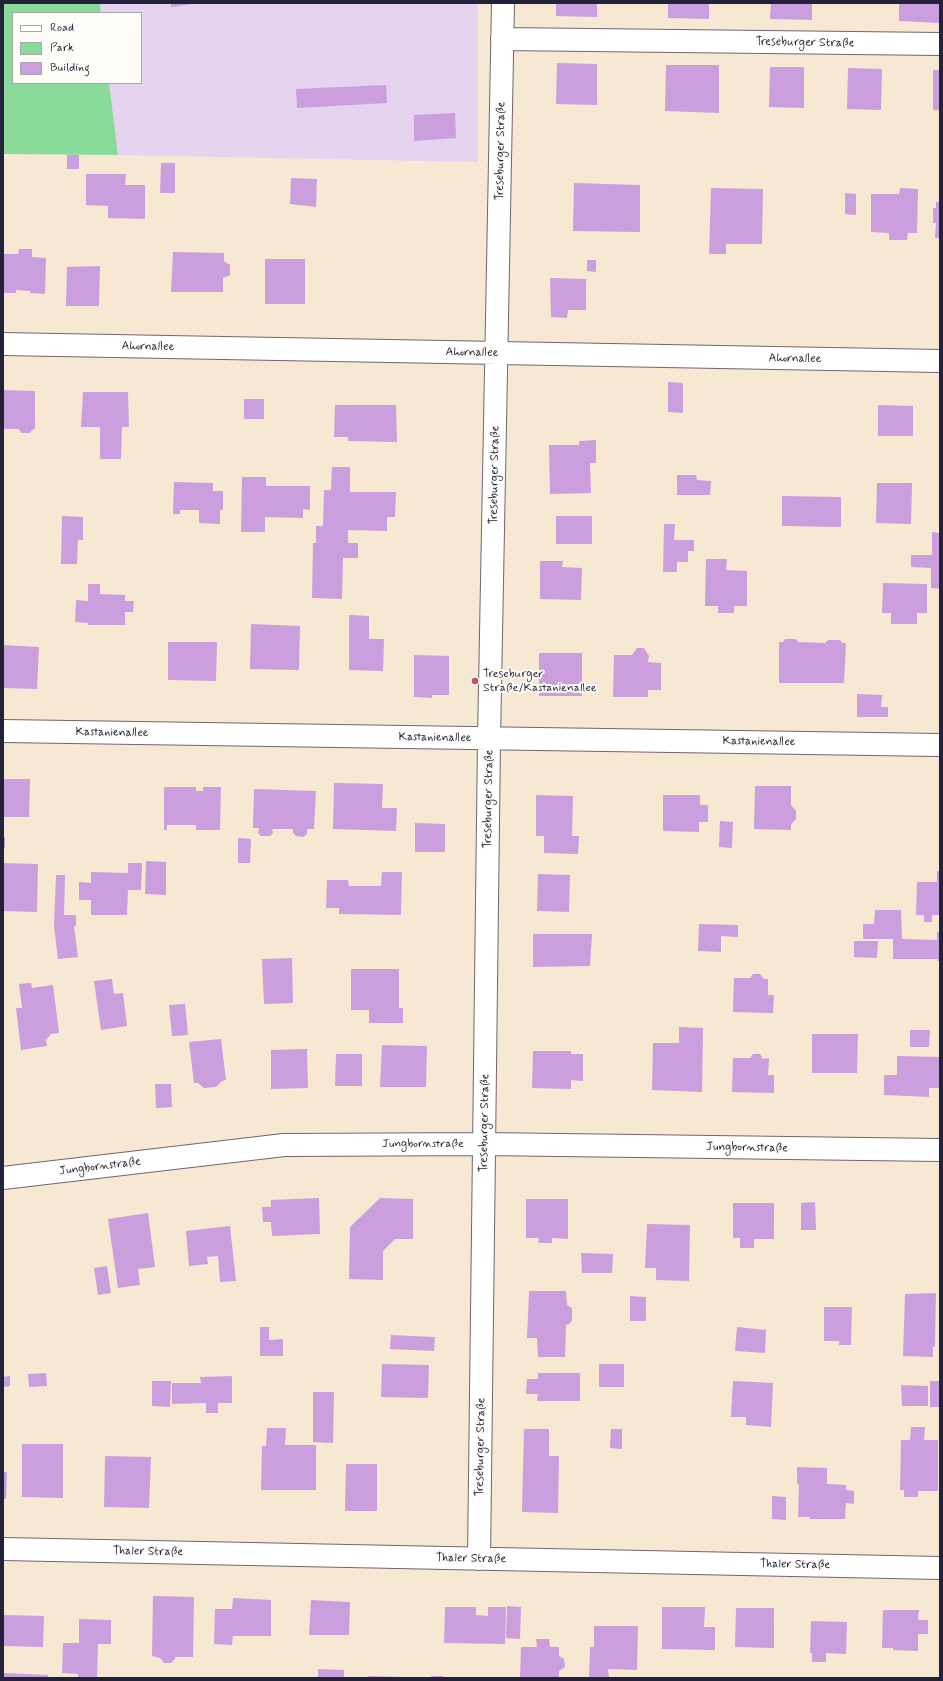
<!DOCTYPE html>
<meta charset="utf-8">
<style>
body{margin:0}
#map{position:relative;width:943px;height:1681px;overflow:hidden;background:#f7e8d3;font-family:Mynerve,sans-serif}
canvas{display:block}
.frame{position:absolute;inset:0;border:4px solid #22223b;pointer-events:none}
.legend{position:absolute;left:12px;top:12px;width:130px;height:72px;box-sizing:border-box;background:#fdfcf7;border:1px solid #a5a5ac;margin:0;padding:5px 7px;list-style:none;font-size:12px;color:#22223b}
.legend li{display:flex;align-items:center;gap:8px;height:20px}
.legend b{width:20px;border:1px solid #a5a5ac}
</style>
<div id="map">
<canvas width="943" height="1681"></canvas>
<div class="frame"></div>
<ul class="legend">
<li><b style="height:5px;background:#fff"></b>Road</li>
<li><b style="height:11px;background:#8ada9a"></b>Park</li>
<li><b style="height:11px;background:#cb9edd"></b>Building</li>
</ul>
</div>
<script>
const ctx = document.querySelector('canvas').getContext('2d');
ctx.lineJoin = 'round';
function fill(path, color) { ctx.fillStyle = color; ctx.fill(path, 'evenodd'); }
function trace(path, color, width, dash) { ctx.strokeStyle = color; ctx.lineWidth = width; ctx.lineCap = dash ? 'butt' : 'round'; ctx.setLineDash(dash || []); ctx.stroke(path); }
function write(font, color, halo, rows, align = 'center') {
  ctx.font = font + ' Mynerve,sans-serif'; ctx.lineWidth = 4; ctx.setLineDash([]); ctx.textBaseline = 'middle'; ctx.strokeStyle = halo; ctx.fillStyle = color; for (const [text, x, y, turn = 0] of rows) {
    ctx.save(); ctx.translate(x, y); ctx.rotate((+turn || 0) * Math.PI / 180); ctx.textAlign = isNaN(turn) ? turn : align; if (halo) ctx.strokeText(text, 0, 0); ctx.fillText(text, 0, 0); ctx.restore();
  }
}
fill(new Path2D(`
 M100,3H478V162L118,155L109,83H141V13H101Z`), '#e5d3f0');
fill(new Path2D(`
 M3,3H100L101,13H13V83H109L118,155L3,154Z`), '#8ada9a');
fill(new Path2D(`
 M171,3H193V4L171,7Z
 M556,3H597V17L556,16Z
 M668,3H709V19L668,18Z
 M771,3H812V20L770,19Z
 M899,3H940V23L899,21Z
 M557,63L597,64V105L556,104Z
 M666,65H719V113L665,111Z
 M770,67H804V108L769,107Z
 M848,68L882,69L881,110L847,109Z
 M933,70H940V110H933Z
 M386,85L387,103L297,108L296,89Z
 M455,113L456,138L414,141V115Z
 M67,155H79V169H67Z
 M161,163H175V193H160Z
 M86,174H126L125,185H145V219L108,218V206L86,205Z
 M291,178L317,179L316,207L290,204Z
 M574,183L640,185V232L573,231Z
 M711,188L763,189L762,244H726V254H709Z
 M900,188L918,189L917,233H908L907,240H889V233L871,232V194H899Z
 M845,193L856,194V215L845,214Z
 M936,202H940V238H935L936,223H933V208H936Z
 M19,249H32V257L46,258L45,294L30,293V291L16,290V293H3V254H18Z
 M173,252L224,253V261L230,265V275L223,278V292H171Z
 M265,259H305V304H265Z
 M587,260H596V272L587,271Z
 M100,266L99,306H66L67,267Z
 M550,278L586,279V310H568L567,318L551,317Z
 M668,382L683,383V413L668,412Z
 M3,390L35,391V429L32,430L30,433H21L19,429H3Z
 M83,392H128L129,427H122L121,459H100V427H81Z
 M244,399H264V419H244Z
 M335,405H396L397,442L348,441V437H334Z
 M878,405L913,406V436H878Z
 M596,440V463H590L591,493L550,494L549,445H579V441Z
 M332,467H350V492H396L395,517H387V531L348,530V543H358V558H343L342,599L312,598L313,543H316V526H323L324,490H331Z
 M677,475H696L697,480L711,481L710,495H677Z
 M242,477H266V486H310V510L303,509V518L265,517V532H241Z
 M174,482L213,483V491H223V510H220V524L199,523V510H180V514H173Z
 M877,483H912L911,524L876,523Z
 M782,496L841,497V527L782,526Z
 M62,516L83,517V540H78L77,564H61Z
 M556,516H592V544H556Z
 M664,524H675L674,540H694V551H688V562H677V572H663Z
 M932,532L940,533V589L931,588V568L911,567V555H932Z
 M706,559H727L726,570L747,571V606H734V613H718V606H705Z
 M540,561H563L562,567L582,568L581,600L540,599Z
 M883,583L927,584V613H917V624H891V613H882Z
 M88,584H100V594L125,595V601H134L133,612H125V625H88V623L75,622L76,600L88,601Z
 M349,615L369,616V639H384L383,671L349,670Z
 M251,624L300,626L299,670L250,669Z
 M785,639H796L798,642L825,643L828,640H840L842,643H846L844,683H779V642H783Z
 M168,642H217L216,681L168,680Z
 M3,645L39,647L37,689L3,688Z
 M637,648H644L649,656L648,662L661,663V690H648V697H613L614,655H632Z
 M539,653H582V696H539Z
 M414,655L449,656V695H432V698L414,697Z
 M857,694L882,695L881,707H888V717H857Z
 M3,779H30L29,817H3Z
 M334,783L383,784L382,808H397L396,831L333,829Z
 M755,786H791V805L796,811V819L791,824V830L754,829Z
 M164,787H196V791H203V787H221L220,830H196V825H167V830H164Z
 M254,789L316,791L314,829H307V834L303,837L296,836L293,833V829H272L273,833L270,836H261L258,833L259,828H253Z
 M536,795L573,796L572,836H579L578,854L544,853V836H536Z
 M663,795H700V805H708V822H699V832L663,831Z
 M720,821L733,822L732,848L719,847Z
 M415,823L445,824V852H415Z
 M3,837H5V848H3Z
 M238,838L251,839L250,863H238Z
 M146,861L166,862V895L145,894Z
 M3,863L38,864L37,912L3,911Z
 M128,863H142L141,890H128L127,915H91V900H79V882L91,883V872L128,873Z
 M937,871H940V915H932V922H924V915H916L917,882H937Z
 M382,872H402L401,915L339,914V908H326L327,880H348L349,886H381Z
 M538,874L570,875L569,912L537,911Z
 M56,875H65L64,915H76V926H74L78,957L58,959L54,926Z
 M875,910H901L902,939L937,940V932H940V961H937L938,959H893V939H863V924H874Z
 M699,924L738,925V937L721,936V952L698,951Z
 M533,934H592L590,966L533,967Z
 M854,941H878L877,958L854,957Z
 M292,958L293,1003L264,1004L262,959Z
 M351,969H399V1008H403V1023H369V1010H351Z
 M753,974H760L764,979H768V995H774L773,1013L733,1012L734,978H750Z
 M112,979L114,994L123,993L127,1026L101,1030L94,981Z
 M31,983L32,988L53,985L59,1033L51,1034L46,1040L47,1046L21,1050L16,1008H22L19,984Z
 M185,1004L188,1035L172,1036L169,1005Z
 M679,1027L703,1028L702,1092L652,1090L653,1043H679Z
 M910,1030H930L929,1047H910Z
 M812,1034H858L857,1073H812Z
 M221,1039L226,1080L222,1081L216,1087L204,1088L198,1083H194L189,1042Z
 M382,1045L427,1046L426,1087H380Z
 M307,1049L308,1088L271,1089V1050Z
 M533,1051H571V1054H583V1081L571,1080V1089L532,1088Z
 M336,1054H362V1086H335Z
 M753,1054H760L763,1059L769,1058L768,1075H774V1093L732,1092L733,1058H750Z
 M897,1056L940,1057V1088H929V1097L884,1095V1075H897Z
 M155,1084H171L172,1107L156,1108Z
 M319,1198L320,1234L272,1236L271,1222H263L262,1207H271V1200Z
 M380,1198L413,1199V1239H395L383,1251V1280L349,1279L350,1227Z
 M526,1199H568V1239L552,1238V1243H538L539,1238H526Z
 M815,1202L816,1230H801V1203Z
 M733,1203H774V1239H754V1248H740V1238H733Z
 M148,1213L155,1267L138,1269L140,1285L118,1288L108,1219Z
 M647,1224L690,1225L689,1281L656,1280V1268H645Z
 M230,1226L236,1281L220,1282L218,1256L207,1257L208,1264L189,1266L186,1231Z
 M581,1253L613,1254L612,1273H582Z
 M107,1266L111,1293L98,1295L94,1268Z
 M529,1291H566L567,1305L572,1308V1321L568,1325L566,1324L565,1357H538L537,1338H527Z
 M936,1293L935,1347H933V1357L903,1356L905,1294Z
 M630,1296L646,1297V1321H630Z
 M824,1307H852L851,1345H839V1341H824Z
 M260,1327H269V1340L283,1339V1356H260Z
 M737,1327L766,1330L765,1353L735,1351Z
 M391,1335L435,1337L434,1351L390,1349Z
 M382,1364L429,1365L428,1398L381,1397Z
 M599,1364H624V1387H599Z
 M46,1373L47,1386L29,1387L28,1374Z
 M538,1373H580V1401H537L538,1394H526L527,1379H538Z
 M10,1376V1386L3,1387V1377Z
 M232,1376V1403H218V1413H206V1403L172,1404V1383H201L200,1377Z
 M152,1381H171L170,1407L152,1406Z
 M733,1381L773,1383L771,1427L746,1425V1417H731Z
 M930,1381H940V1407H930Z
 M901,1385L928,1386V1406H902Z
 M313,1392H334L333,1443L313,1442Z
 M911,1427H925L924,1440H938V1491H918V1497H904V1490H900L901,1440H910Z
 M267,1428H286L285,1445H316V1490H261L262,1446H266Z
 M524,1429H549V1456H559L558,1513L522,1512Z
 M611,1429H622V1449L610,1448Z
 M22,1444H63V1498L22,1497Z
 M105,1456L151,1457L149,1508L104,1507Z
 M346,1464H377V1511H345Z
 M797,1467L827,1468V1484L846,1485V1490L854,1491V1504L846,1503L845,1519H810V1517H798L799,1484H797Z
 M3,1472H7L6,1499H3Z
 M772,1496L786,1497V1520L772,1519Z
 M153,1596L194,1597L193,1657H175V1659L171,1663H164L160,1658L152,1656Z
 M233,1598L271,1600V1636H233L232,1645L214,1644L215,1609H232Z
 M311,1600L350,1602L349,1635H309Z
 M507,1606L521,1607L520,1639L506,1638Z
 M445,1607H476V1615L488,1616V1607H506L505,1644L444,1643Z
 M662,1607H705L704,1627H715V1650L662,1649Z
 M736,1608H774V1648L735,1647Z
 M883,1610H919L918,1620H928V1634H918V1651L893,1650V1648H882Z
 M3,1615L44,1616L43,1647L3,1646Z
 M79,1619L111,1620V1644H98L97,1678H78V1674L62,1673L63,1643H79Z
 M811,1621L847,1622L846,1654L826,1653V1662H812V1653H810Z
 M594,1626H638L637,1670L608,1669L609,1678H589L590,1647H594Z
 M536,1639H549L550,1647H559V1656L564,1659L565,1667L559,1671V1678H520L521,1647H537Z
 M318,1669L344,1670V1678H318Z
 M3,1673L48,1675V1678H3Z
 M368,1676L404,1677L403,1678H368Z
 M431,1676H443V1678H431Z`), '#cb9edd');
const street = new Path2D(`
 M502,39L940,44
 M3,344L940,361
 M3,731L940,745
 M3,1178L284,1145L485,1144L940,1150
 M3,1549L940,1568
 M479,1559L489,739L503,3`);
trace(street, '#6d6770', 24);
trace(street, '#fff', 22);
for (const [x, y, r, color] of [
 [475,681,4,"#d1495b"]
]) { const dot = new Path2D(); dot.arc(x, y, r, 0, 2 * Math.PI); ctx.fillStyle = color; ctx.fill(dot); trace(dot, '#fdfcf7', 1.5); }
write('12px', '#22223b', '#fdfcf7', [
 ["Treseburger Straße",805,43,1],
 ["Treseburger Straße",501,151,-89],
 ["Ahornallee",148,347,1],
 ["Ahornallee",472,353,1],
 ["Ahornallee",795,359,1],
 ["Treseburger Straße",495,475,-89],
 ["Kastanienallee",112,733,1],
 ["Kastanienallee",435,738,1],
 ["Kastanienallee",759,742,1],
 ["Treseburger Straße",489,799,-89],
 ["Treseburger Straße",485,1123,-89],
 ["Jungbornstraße",423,1144],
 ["Jungbornstraße",747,1148,1],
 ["Jungbornstraße",100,1167,-7],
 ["Treseburger Straße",481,1447,-89],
 ["Thaler Straße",148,1552,1],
 ["Thaler Straße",471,1559,1],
 ["Thaler Straße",795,1565,1]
]);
write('12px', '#22223b', '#fdfcf7', [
 ["Treseburger",483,674],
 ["Straße/Kastanienallee",483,688]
], 'left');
</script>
